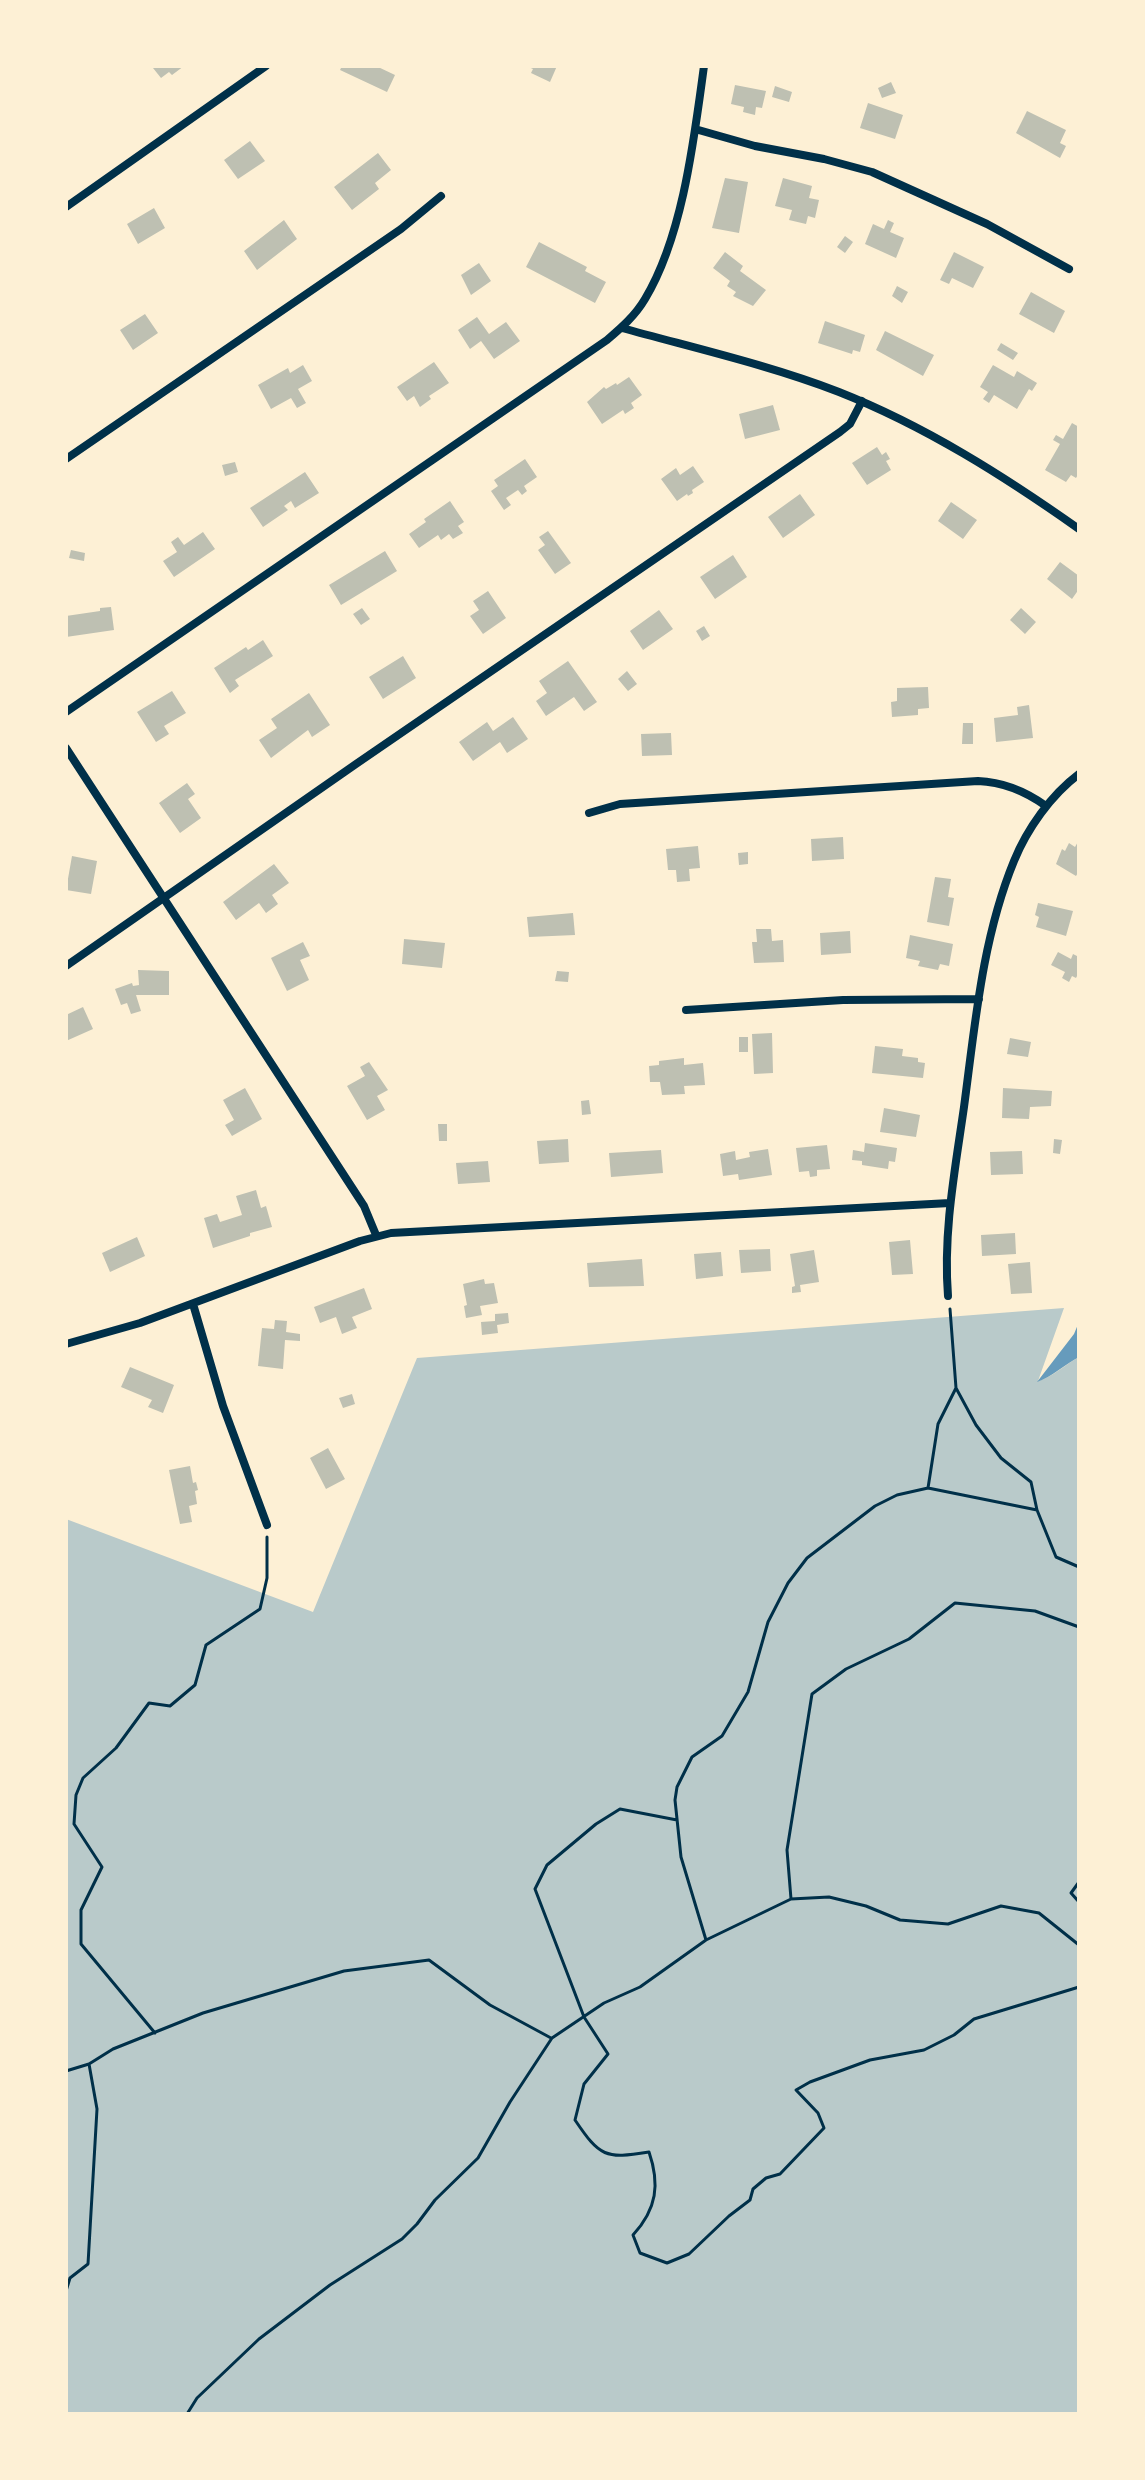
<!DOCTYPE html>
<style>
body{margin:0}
#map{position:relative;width:1145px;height:2480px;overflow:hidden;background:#fdf0d5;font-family:Ubuntu,sans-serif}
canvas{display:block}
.frame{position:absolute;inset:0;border:68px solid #fdf0d5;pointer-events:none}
</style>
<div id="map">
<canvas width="1145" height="2480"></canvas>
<div class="frame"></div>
</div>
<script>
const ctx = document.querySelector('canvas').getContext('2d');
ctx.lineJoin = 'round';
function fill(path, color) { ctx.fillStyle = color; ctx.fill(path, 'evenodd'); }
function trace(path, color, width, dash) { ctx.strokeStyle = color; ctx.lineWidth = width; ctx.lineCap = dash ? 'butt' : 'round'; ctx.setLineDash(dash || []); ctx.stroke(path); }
fill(new Path2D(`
 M1064,1308L1038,1381C1051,1378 1066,1364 1079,1357V2414H66V1519L313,1612L417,1358Z`), '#b9caca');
fill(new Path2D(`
 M1079,1322V1357C1065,1364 1052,1377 1037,1382L1074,1334Z`), '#669bbc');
fill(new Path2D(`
 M155,66H184L172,75L169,72L161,78L153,68Z
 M342,66H376L395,75L387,92L340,70Z
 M526,66H557L550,82L531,73L533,69Z
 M891,82L896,93L882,98L878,88Z
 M735,85L766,91L762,108L756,107L755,115L743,112L744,107L731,104Z
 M775,86L792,92L789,102L772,97Z
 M868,103L903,115L895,139L860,128Z
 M1027,111L1066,130L1060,143L1066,146L1060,158L1016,133Z
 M250,141L265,161L238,179L224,160Z
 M378,153L391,170L375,183L379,189L352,210L334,187Z
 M725,178L748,182L739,233L712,228Z
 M783,178L812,186L809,198L819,200L815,218L808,216L806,224L789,220L792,210L775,206Z
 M154,208L165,228L138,244L127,224Z
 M284,220L297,239L257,270L244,251Z
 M888,220L894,223L890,232L904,238L896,258L865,244L873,224L884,229Z
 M845,236L853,242L845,253L837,247Z
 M539,242L587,267L585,271L606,282L595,303L526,267Z
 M725,252L743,266L740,271L766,290L753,306L733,296L736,292L727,286L730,281L713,268Z
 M954,252L984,267L973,288L952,278L949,284L940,280Z
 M479,263L491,281L471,295L461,275Z
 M897,286L908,292L902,303L892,296Z
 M1031,292L1065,311L1054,333L1019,314Z
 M145,314L158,333L133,350L120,330Z
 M477,317L489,334L506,322L520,341L494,359L481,341L470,349L458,330Z
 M825,321L865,335L860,352L853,350L852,354L818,343Z
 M885,331L934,355L923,376L876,350Z
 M1001,343L1018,353L1013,360L997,350Z
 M434,362L449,383L429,396L431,399L420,407L414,396L407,401L397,387Z
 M303,365L312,381L298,389L306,403L297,408L291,398L271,409L258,385L288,368L290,373Z
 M993,365L1014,377L1017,371L1037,383L1032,391L1029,389L1017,409L994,395L989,403L983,399L988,392L980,387Z
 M629,377L642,395L631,403L634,408L625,414L623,410L602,424L587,402L604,387L606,389L616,383L617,385Z
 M773,405L780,430L745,439L739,414Z
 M1072,423L1079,427V473L1076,478L1071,475L1066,482L1045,470L1060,444L1053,440L1056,435L1063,439Z
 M877,447L882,455L886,452L890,459L886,461L891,470L867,485L852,463Z
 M525,459L537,477L524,486L527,491L522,495L518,490L506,498L511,505L504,510L491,491L498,486L494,480Z
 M235,462L238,472L225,476L222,465Z
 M693,466L704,482L692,490L693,493L688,496L687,494L677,501L661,479L676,468L680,475Z
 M305,472L319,493L295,508L291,501L284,506L288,510L263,527L250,508Z
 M800,494L815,515L783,538L768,517Z
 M450,501L464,522L458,526L463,533L453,539L449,534L441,540L438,535L419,548L409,534L426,522L424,519Z
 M951,502L977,520L963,539L938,521Z
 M548,531L571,563L555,574L538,550L545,545L539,537Z
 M203,532L215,549L174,577L163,561L177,552L171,542L178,537L184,545Z
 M71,550L85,553L84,561L69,558Z
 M385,551L397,571L341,605L329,585Z
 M733,555L747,577L715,599L700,577Z
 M1060,562L1079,576V589L1072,599L1047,579Z
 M488,591L506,618L483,634L470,616L479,610L473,601Z
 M111,607L114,630L66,637V616L100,611V608Z
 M362,608L370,619L361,625L353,614Z
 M1021,608L1036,622L1025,634L1010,620Z
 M659,610L673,629L643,650L630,631Z
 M704,626L710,636L702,641L696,631Z
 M263,640L273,656L235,680L239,686L230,693L214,668L246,647L248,650Z
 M403,656L416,678L383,699L369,677Z
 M568,661L597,702L584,711L574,697L546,716L536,701L547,693L539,681Z
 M627,671L637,684L628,691L618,679Z
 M928,687L929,708L918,709V715L892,717L891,702L897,701V688Z
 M172,691L186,713L164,726L169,734L156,742L137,712Z
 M309,693L330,725L312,737L308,730L271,758L259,740L277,728L271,719Z
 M1029,705L1033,738L996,742L994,718L1018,715L1017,707Z
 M513,717L528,739L507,753L500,742L473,761L459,742L487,722L493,731Z
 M963,723H973V744H962Z
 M671,733L672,755L642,756L641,734Z
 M187,783L195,794L188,799L201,818L180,833L159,803Z
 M843,837L844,859L812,861L811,839Z
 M1079,840V871L1076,876L1056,864L1062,849L1065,851L1069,843L1075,847Z
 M698,846L700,868L689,869L690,881L677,882L676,870H668L666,849Z
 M748,852V864L739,865L738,853Z
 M72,856L97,861L91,894L66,890Z
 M274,864L289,883L272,895L278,904L266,913L259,903L236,920L223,902Z
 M935,877L951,879L948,897L954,898L949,926L927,922Z
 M1038,903L1073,911L1066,936L1036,927L1039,917L1035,915Z
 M573,913L575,935L529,937L527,917Z
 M756,929H771L772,941L783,940L784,962L754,963L752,942H757Z
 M850,931L851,953L821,955L820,933Z
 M910,935L953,944L949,966L940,964L938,970L918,966L920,961L906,958Z
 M404,939L445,943L442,968L402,964Z
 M303,942L310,956L300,960L309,980L287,991L271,958Z
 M1058,952L1071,959L1073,954L1079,957V972L1076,978L1072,976L1069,982L1062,978L1065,972L1051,965Z
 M138,970L169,971V995H136L141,1011L131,1014L127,1003L121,1005L115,989L132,983L133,986L139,985Z
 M557,971L569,972L568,982L555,981Z
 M83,1007L93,1029L66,1041V1015Z
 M772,1033L773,1073L754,1074L752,1034Z
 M739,1037H748V1052H739Z
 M1010,1038L1031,1042L1028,1057L1007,1054Z
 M875,1046L903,1049L902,1056L918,1058V1062L925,1063L923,1078L872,1073Z
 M684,1058V1065L703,1063L705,1085L684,1086L685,1094L662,1095L660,1082H650L649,1066L659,1065V1061Z
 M369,1062L388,1090L377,1096L385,1110L367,1120L347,1086L365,1076L360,1067Z
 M245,1088L262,1119L232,1136L225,1125L234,1120L223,1100Z
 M1003,1088L1052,1091L1051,1106L1030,1107L1029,1119L1002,1118Z
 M589,1100L591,1114L582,1115L581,1101Z
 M884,1108L920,1115L916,1137L880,1132Z
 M438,1124H447V1141H439Z
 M568,1139L569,1162L539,1164L537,1141Z
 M1054,1139L1062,1140L1060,1154L1053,1153Z
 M865,1143L897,1148L895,1162L889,1161L888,1169L862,1165V1161L852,1160L853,1150L864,1152Z
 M827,1145L830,1169L817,1170V1176L810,1177L809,1171L799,1172L796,1148Z
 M768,1149L772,1175L739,1180L738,1174L723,1176L720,1154L735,1151L736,1160L750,1157L749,1152Z
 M661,1150L663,1173L611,1177L609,1153Z
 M1022,1151L1023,1174L991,1175L990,1152Z
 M488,1161L490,1182L458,1184L456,1163Z
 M256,1190L261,1208L266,1206L272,1227L250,1233V1236L213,1248L204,1218L217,1214L220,1222L242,1215L236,1196Z
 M1015,1233L1016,1254L982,1256L981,1235Z
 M137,1237L145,1256L110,1272L102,1253Z
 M910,1240L913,1274L892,1275L889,1242Z
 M770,1249L771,1271L741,1273L739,1250Z
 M814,1250L819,1282L800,1285L801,1292L792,1293V1287L795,1286L790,1254Z
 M721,1252L723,1276L696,1279L694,1254Z
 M642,1259L644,1286L589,1287L587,1263Z
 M1030,1262L1032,1293L1011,1294L1008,1264Z
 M484,1279L485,1284L494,1283L498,1303L480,1306L482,1315L466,1318L464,1306L467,1305L463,1284Z
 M364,1288L372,1309L352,1317L357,1328L342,1334L336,1317L320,1323L314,1307Z
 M508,1313L509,1323L497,1325L498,1333L482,1335L481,1322L495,1321V1314Z
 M275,1320L287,1321L286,1332L300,1334V1341L285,1340L283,1369L258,1366L262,1328L274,1329Z
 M130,1367L174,1385L163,1413L148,1407L152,1400L121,1387Z
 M352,1394L355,1404L343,1408L339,1398Z
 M328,1448L345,1479L326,1489L310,1458Z
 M190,1466L193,1483L196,1482L198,1490L195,1491L197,1504L189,1506L192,1522L180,1524L169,1470Z`), '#bec0b2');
trace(new Path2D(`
 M956,1388L976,1425L1001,1458L1031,1482L1037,1510
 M928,1488L938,1424L956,1388L950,1309
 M677,1820L620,1809L596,1824L547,1865L535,1889L584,2017L608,2054L584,2084L575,2120C600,2157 605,2159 649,2152C660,2184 657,2209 633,2235L640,2253L667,2263L689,2254L729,2216L750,2200L753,2189L766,2178L780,2174L824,2128L818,2113L796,2090L810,2082L870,2060L924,2050L954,2035L974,2019L1079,1987
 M1079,1882L1071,1893L1079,1902
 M791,1899L787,1850L812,1694L846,1669L909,1639L955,1603L1035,1611L1079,1627
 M706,1940L681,1857L675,1800L677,1787L692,1757L722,1736L748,1692L768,1622L788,1583L807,1558L875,1506L897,1495L928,1488L1037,1510L1056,1557L1079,1567
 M155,2033L81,1944V1910L102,1867L74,1824L76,1795L83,1778L116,1748L149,1703L170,1706L195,1685L206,1645L260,1609L267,1578V1537
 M66,2071L89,2064
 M66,2291L70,2278L88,2264L97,2109L89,2064L113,2049L203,2013L344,1971L429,1960L490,2005L551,2038
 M187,2414L197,2398L259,2339L330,2285L402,2239L417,2224L435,2200L478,2158L510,2102L552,2038L604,2003L640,1987L706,1940L791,1899L829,1897L866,1906L900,1920L948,1924L1001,1906L1039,1913L1079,1945`), '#003049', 3);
trace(new Path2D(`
 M695,129L755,146L824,159L872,172L987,224L1069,269
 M66,207L266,66
 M622,328C694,348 769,365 839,392C925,426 1004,476 1079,529
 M66,459L401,229L441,196
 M66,712L607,340C621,328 635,316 645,299C683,236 694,139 704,66
 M66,748L364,1206L376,1235
 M589,813L620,804L978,781C1004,782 1025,791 1046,806
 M66,966L356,764L840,432L850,424L862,401
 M686,1010L843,1000L979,999
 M948,1296C943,1232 955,1170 964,1107C975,1025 982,939 1014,861C1027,829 1051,795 1079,774
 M193,1304L223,1406L267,1525
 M66,1344L140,1323L360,1241L391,1233L950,1203`), '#003049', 8);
</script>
